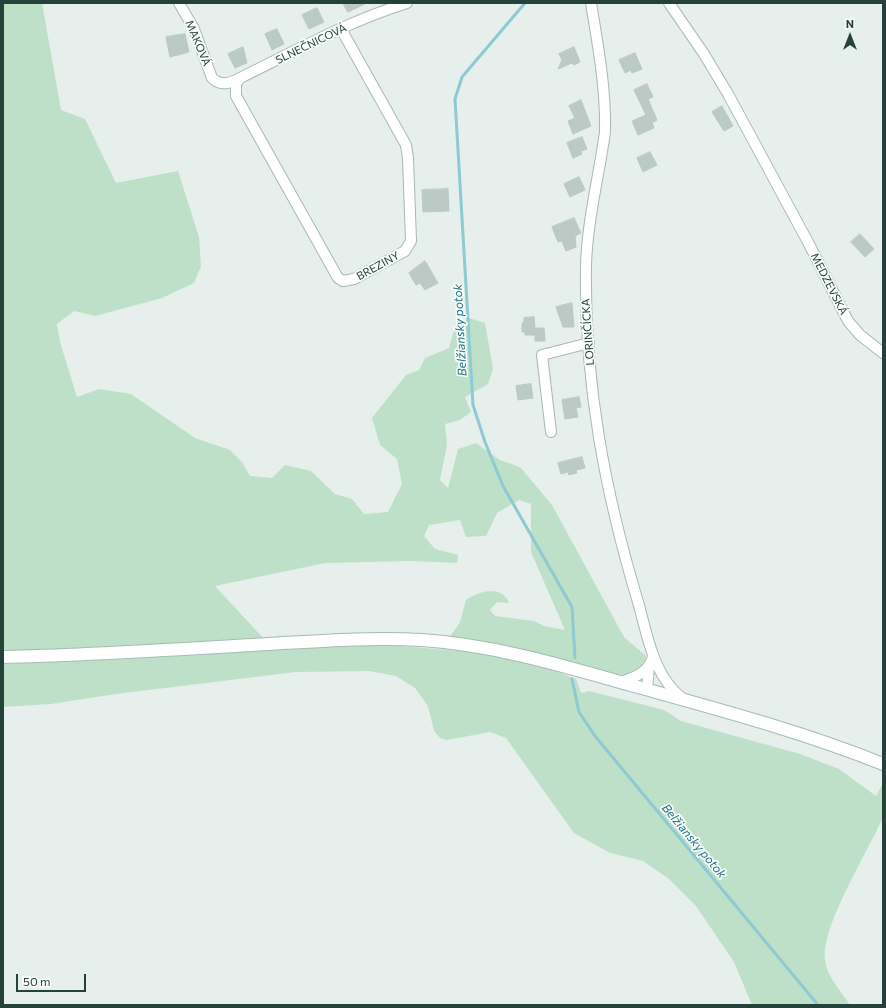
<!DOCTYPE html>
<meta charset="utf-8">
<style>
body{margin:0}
#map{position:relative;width:886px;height:1008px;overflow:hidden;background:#e6efeb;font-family:Commissioner,sans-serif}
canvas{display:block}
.frame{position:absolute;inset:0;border:4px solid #24423a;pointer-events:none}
.north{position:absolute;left:830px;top:16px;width:40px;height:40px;-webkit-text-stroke:3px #f7fbf9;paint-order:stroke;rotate:0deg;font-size:11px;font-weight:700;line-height:16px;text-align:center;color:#24423a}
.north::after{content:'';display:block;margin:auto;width:14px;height:18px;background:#24423a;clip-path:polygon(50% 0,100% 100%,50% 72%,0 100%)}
.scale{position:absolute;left:16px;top:974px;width:70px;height:18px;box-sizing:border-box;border:2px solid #24423a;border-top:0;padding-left:5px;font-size:12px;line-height:14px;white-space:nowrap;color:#24423a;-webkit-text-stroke:3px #f7fbf9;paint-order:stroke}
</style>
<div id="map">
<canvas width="886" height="1008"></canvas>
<div class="frame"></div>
<div class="north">N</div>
<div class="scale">50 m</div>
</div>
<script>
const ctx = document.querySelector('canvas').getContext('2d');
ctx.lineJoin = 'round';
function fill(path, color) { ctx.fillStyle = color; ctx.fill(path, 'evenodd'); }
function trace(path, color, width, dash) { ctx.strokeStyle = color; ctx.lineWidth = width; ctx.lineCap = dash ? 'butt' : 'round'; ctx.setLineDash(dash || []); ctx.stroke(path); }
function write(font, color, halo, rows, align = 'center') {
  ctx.font = font + ' Commissioner,sans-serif'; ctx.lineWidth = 3.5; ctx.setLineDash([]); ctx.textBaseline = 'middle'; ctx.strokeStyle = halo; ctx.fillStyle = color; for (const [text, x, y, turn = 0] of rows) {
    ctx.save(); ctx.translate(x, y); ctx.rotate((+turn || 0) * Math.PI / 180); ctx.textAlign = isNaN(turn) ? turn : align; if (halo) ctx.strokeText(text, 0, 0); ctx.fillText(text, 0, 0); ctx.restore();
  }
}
fill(new Path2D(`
 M3,3H42L61,110L85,119L116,183L178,171L199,237L201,266L194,283L162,298L95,316L74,311L57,324L60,342L77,397L99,389L131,394L195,438L230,450L242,462L250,476L272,478L285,465L311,471L335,494L352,499L364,514L388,512L402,484L397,459L380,445L372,418L406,375L419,370L425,358L449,348L454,330L469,318L485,323L493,369L488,384L465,397L471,412L460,420L445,424L447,445L440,480L448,488L458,449L476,443L500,460L520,467L552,505L624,637L646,656L644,666L631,675L620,678L450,637L460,622L466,600C479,591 502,584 509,603L497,602L490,610L495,616L534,621L544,626L565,630L531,552V504L519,500L497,513L486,536L466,537L460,520L429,525L424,536L435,549L458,555L457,563L410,561L325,563L215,586L265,640L3,654Z
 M387,645L474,652L544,667L576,679L581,693L589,691L664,710L681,721L800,754L839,769L876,796L883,783C883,792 885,812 882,819C868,852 821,926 825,960C827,977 841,991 850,1005H752L734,962L696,906L669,879L643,861L610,853L574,833L506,738L490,732L447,740L440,738L434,731L428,706L415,688L396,676L369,671L296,672L116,694L51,704L3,707V664L125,659L274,649Z`), '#bfe0c8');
trace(new Path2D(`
 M525,3L462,77L455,99L473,405L485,442L503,486L572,607L575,658
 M572,679L579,712L595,736L818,1005`), '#8ec9d4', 3);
const building = new Path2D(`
 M343,3H367L348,12Z
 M317,8L324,22L309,29L302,15Z
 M277,29L284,44L272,50L265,34Z
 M185,34L189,52L170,57L166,37Z
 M243,47L247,63L235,68L228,54Z
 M574,47L580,62L574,65L572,63L558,69L562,60L559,54Z
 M635,53L642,69L632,73L631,70L625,73L619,60Z
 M647,84L653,97L648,99L657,120L652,123L654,128L638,135L632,121L646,115L634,90Z
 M581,100L591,126L573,134L568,121L575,118L569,106Z
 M722,106L733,126L724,131L712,112Z
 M582,137L587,149L581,151L582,154L573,158L567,143Z
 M650,152L657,165L643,172L637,158Z
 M579,177L585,190L570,197L564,184Z
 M448,189L449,211L423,212L422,190Z
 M574,218L581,233L575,236L576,247L566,251L562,241L558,242L552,227Z
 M860,234L874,249L865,257L851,242Z
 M425,261L438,283L425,290L420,283L416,285L409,273Z
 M572,303L574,327H563L556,307Z
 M534,317L535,328H544L545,341H535V335H525V332H522V323L524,322V318Z
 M531,384L533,398L518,400L516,386Z
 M579,397L581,407L576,408L578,417L565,419L562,400Z
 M582,457L585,468L576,470L577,473L569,475L568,472L561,474L558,463Z`);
fill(building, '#bbcac4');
trace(building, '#b8c9c2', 1);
const street = new Path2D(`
 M179,3L194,29L212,78C222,87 230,83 240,78C295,51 349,21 407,3
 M591,3C598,46 606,88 605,132C599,176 587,222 586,266C584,383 605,492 638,602C648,637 653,676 683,699
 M669,3L704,54L728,94L809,244L848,321L860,335L883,353
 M240,78L236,84V96L338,278L343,281L354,279L405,251L411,241L408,158L406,145L341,29
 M551,432L542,355L589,343
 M620,682C634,678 650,672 653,656
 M647,690L649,667`);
const secondary = new Path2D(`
 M3,657C92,655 180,649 269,644C320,641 371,637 422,640C496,645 567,667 638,687C721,710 803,732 883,764`);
trace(street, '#a8b8b2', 12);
trace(secondary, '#a4bbb3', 14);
trace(street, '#fff', 10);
trace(secondary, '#fff', 12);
write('11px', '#24423a', '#f7fbf9', [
 ["MAKOVÁ",198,43,67],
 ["SLNEČNICOVÁ",311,44,-26],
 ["BREZINY",378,266,-29],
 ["MEDZEVSKÁ",829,284,63],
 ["LORINČÍCKA",588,332,-94]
]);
write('italic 12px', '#1c6f80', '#f7fbf9', [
 ["Belžiansky potok",460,330,-93],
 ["Belžiansky potok",694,841,50]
]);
</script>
